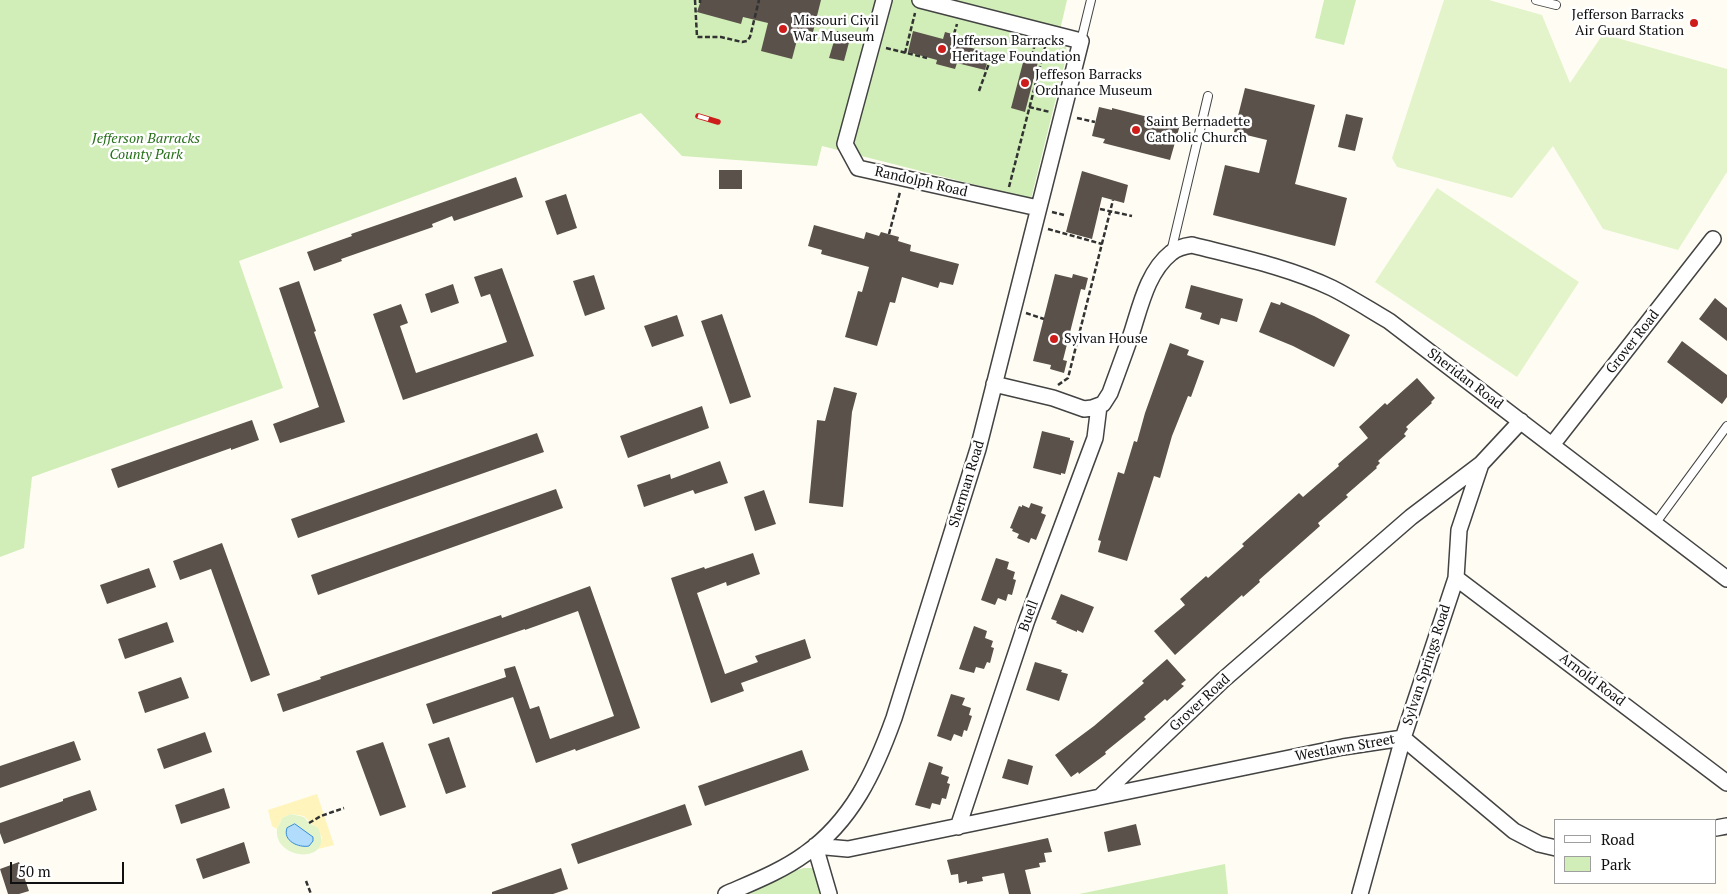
<!DOCTYPE html>
<style>
body{margin:0}
#map{position:relative;width:1727px;height:894px;overflow:hidden;background:#fffdf3;font-family:"PT Serif",serif}
canvas{display:block}
.legend{position:absolute;left:1554px;top:819px;width:162px;height:65px;box-sizing:border-box;background:#fff;border:1px solid #9f9f9f;margin:0;padding:6px 9px;list-style:none;font-size:15px;color:#101010}
.legend li{display:flex;align-items:center;gap:10px;height:25px}
.legend b{width:25px;border:1px solid #9f9f9f}
.scale{position:absolute;left:10px;top:862px;width:114px;height:22px;box-sizing:border-box;border:2px solid #101010;border-top:0;padding-left:6px;font-size:15px;line-height:18px;white-space:nowrap;color:#101010;-webkit-text-stroke:4px #fff;paint-order:stroke}
</style>
<div id="map">
<canvas width="1727" height="894"></canvas>
<ul class="legend">
<li><b style="height:6px;background:#fff"></b>Road</li>
<li><b style="height:14px;background:#d1eeb8"></b>Park</li>
</ul>
<div class="scale">50 m</div>
</div>
<script>
const ctx = document.querySelector('canvas').getContext('2d');
ctx.lineJoin = 'round';
function fill(path, color) { ctx.fillStyle = color; ctx.fill(path, 'evenodd'); }
function trace(path, color, width, dash) { ctx.strokeStyle = color; ctx.lineWidth = width; ctx.lineCap = dash ? 'butt' : 'round'; ctx.setLineDash(dash || []); ctx.stroke(path); }
function write(font, color, halo, rows, align = 'center') {
  ctx.font = font + ' "PT Serif",serif'; ctx.lineWidth = 5; ctx.setLineDash([]); ctx.textBaseline = 'middle'; ctx.strokeStyle = halo; ctx.fillStyle = color; for (const [text, x, y, turn = 0] of rows) {
    ctx.save(); ctx.translate(x, y); ctx.rotate((+turn || 0) * Math.PI / 180); ctx.textAlign = isNaN(turn) ? turn : align; if (halo) ctx.strokeText(text, 0, 0); ctx.fillText(text, 0, 0); ctx.restore();
  }
}
fill(new Path2D(`
 M0,0H1067L1057,43L1066,47L1067,54L1031,199L822,146L817,166L682,156L641,113L239,261L283,388L32,477L24,548L0,557Z
 M1324,0H1356L1344,45L1315,38Z
 M1225,864L1228,894H1079Z
 M804,868H813L819,873L822,894H745L794,871Z`), '#d1eeb8');
fill(new Path2D(`
 M317,794L334,845L318,849L322,837C316,826 312,825 304,816L291,814L282,818L277,829L272,826L268,810Z`), '#fff4bb');
fill(new Path2D(`
 M1444,0H1489L1542,15L1570,83L1603,34L1727,69V172L1678,250L1603,229L1553,146L1512,198L1397,167L1392,158Z
 M1437,188L1579,282L1517,377L1375,282Z
 M291,814L304,817L309,823L318,828C336,865 273,861 277,829C278,826 281,822 282,818Z`), '#e3f4ca');
const water = new Path2D(`
 M295,824L313,837V841L309,846C299,848 282,841 287,828Z`);
fill(water, '#b2dcfb');
trace(water, '#338dd9', 1);
fill(new Path2D(`
 M701,0H821L813,32L800,29L792,59L761,51L768,23L743,17L741,24L697,12Z
 M837,31L851,35L844,61L829,58Z
 M913,31L943,39L945,32L963,37L961,45L990,53L985,70L957,63L955,69L936,64L937,60L908,52Z
 M1025,55L1039,58L1025,112L1011,108Z
 M1245,88L1315,105L1295,184L1347,198L1335,246L1213,215L1225,165L1259,173L1267,140L1234,132Z
 M1099,107L1112,110V108L1180,125L1170,160L1103,143L1105,139L1092,136Z
 M1346,114L1363,118L1355,151L1338,147Z
 M719,170H742V189H719Z
 M1082,171L1128,185L1124,203L1102,197L1092,239L1066,232Z
 M516,177L523,197L454,221L452,216L432,224L433,227L341,259L342,261L314,271L307,252L352,236L351,234Z
 M566,194L577,228L557,235L545,201Z
 M814,225L864,239L866,232L879,236L881,232L899,237L898,241L911,245L910,251L959,264L953,285L940,282L938,288L902,277L895,303L890,302L877,346L845,337L858,291L862,292L869,267L821,254L822,250L808,246Z
 M502,268L534,356L403,400L373,314L401,304L408,323L400,326L416,373L507,342L490,294L481,297L474,277Z
 M1055,274L1072,278L1073,274L1088,278L1085,290L1081,289L1063,360L1067,361L1064,373L1050,369L1051,365L1033,361Z
 M594,275L605,309L585,316L573,281Z
 M299,281L316,331L314,332L345,422L280,443L273,424L319,407L279,288Z
 M453,284L459,303L431,313L425,294Z
 M1191,285L1243,299L1237,322L1221,318L1219,325L1200,319L1202,313L1185,308Z
 M1715,298L1727,308V341L1699,319Z
 M1271,302L1280,305L1281,302L1314,316L1350,335L1334,367L1293,346L1259,332Z
 M722,314L751,397L730,404L701,321Z
 M677,315L684,336L652,347L644,326Z
 M1682,341L1727,375V397L1722,404L1667,362Z
 M1170,343L1189,350L1187,355L1204,361L1191,397L1188,396L1172,436L1160,478L1154,476L1127,561L1098,552L1101,541L1098,540L1118,472L1124,474L1134,441L1137,442L1145,413Z
 M1417,378L1435,398L1431,402L1432,403L1406,427L1408,429L1404,434L1406,436L1378,461L1380,463L1376,467L1377,468L1346,495L1348,497L1318,523L1320,526L1259,580L1260,582L1243,597L1242,595L1175,655L1154,631L1185,605L1180,599L1206,576L1208,578L1244,546L1242,544L1299,493L1303,497L1339,466L1338,464L1368,438L1359,427L1385,403L1387,405Z
 M834,387L857,393L852,412L843,507L809,503L817,420L825,421Z
 M702,406L709,428L628,458L620,436Z
 M252,420L259,440L231,450V448L118,488L111,469Z
 M1042,431L1070,438V440L1074,441L1065,474L1061,473V475L1033,468Z
 M537,433L544,452L298,538L291,519Z
 M720,461L728,483L695,494L693,490L644,507L637,485L670,474L671,479Z
 M556,489L563,508L318,595L311,575Z
 M764,490L776,524L755,531L744,497Z
 M1031,503L1043,507L1041,513L1046,515L1036,540L1031,538L1029,543L1017,538L1019,534L1012,531L1013,529L1010,528L1019,506L1022,507V505L1029,508Z
 M222,543L270,675L251,682L211,569L180,580L173,561Z
 M753,553L760,574L727,586L726,582L697,593L725,674L758,662L755,656L805,639L811,658L741,683L744,691L711,703L671,578L704,567L705,569Z
 M996,558L1009,562L1007,569L1015,572L1013,579L1016,580L1012,595L1008,594L1006,601L998,598L995,605L981,600Z
 M149,568L156,587L107,604L100,585Z
 M590,586L640,728L576,751L575,749L536,763L513,697L433,724L426,704L506,677L504,669L515,666L530,709L539,706L550,739L614,716L578,611L525,630V629L283,712L277,694L321,679L320,677L501,615L502,618Z
 M1061,594L1094,607L1083,633L1077,630V632L1056,623L1057,621L1051,619Z
 M167,622L174,642L125,659L118,639Z
 M974,626L987,631L985,638L993,641L991,647L994,648L990,663L987,662L984,669L976,667L974,673L959,669Z
 M1167,659L1186,680L1181,684L1184,686L1167,701L1165,699L1144,717L1146,719L1105,752L1106,754L1079,774L1078,772L1071,777L1055,755L1094,726L1144,683L1142,681Z
 M1035,662L1062,670L1061,672L1068,674L1059,701L1026,690Z
 M181,677L189,698L145,713L138,692Z
 M951,694L965,698L962,705L971,708L969,715L972,716L967,731L964,730L962,737L954,734L951,741L937,736Z
 M205,732L212,752L164,769L157,749Z
 M449,737L466,787L446,794L428,744Z
 M74,741L81,760L0,788V766Z
 M383,742L406,807L380,816L356,751Z
 M802,750L809,770L705,806L698,786Z
 M1008,759L1033,766L1028,785L1002,778Z
 M929,762L943,767L941,774L949,777L947,783L950,784L946,799L942,798L940,805L932,803L930,809L915,805Z
 M224,788L230,808L181,824L175,805Z
 M90,790L97,810L4,844L0,833V823L63,801V799Z
 M685,804L692,825L578,864L571,844Z
 M1136,824L1141,845L1108,852L1104,832Z
 M1048,838L1052,852L1044,853L1046,862L1039,863L1040,867L1025,870L1031,894H1009L1004,873L982,877L983,881L967,884V881L959,883L958,874L951,875L947,860Z
 M244,842L250,863L203,879L196,859Z
 M19,862L29,891L19,894H8L0,869Z
 M561,868L568,889L553,894H492V892Z`), '#5a514b');
const service = new Path2D(`
 M1536,0L1556,5
 M1081,41L1091,0
 M1171,252L1208,96
 M1655,524L1727,426`);
const minor = new Path2D(`
 M884,0L845,144L858,168L1038,208
 M994,384L1053,398L1084,409L1092,408L1103,404L1110,393C1117,374 1124,355 1131,335C1140,308 1147,272 1171,253C1177,248 1184,246 1192,245C1239,257 1288,267 1332,288C1352,298 1370,310 1389,321L1727,579
 M1552,445L1713,239
 M1456,578L1727,783
 M1100,797L1343,747L1403,738L1514,831L1539,844L1556,848
 M958,827L1027,620L1095,438L1099,406
 M1716,828L1727,826
 M726,894C751,883 782,871 805,854C852,821 875,771 894,718L978,449L1081,41L920,0
 M829,894L815,846L848,849L1100,797L1223,680L1411,517L1481,464L1521,421
 M1360,894L1403,738L1456,578L1459,530L1481,464`);
trace(service, '#434343', 10);
trace(minor, '#434343', 18);
trace(new Path2D(`
 M695,0L697,37H721L742,42L747,41L750,37L759,0
 M700,0V3
 M954,34L957,24
 M886,48L927,58
 M905,53L915,13
 M1032,56L1035,43
 M979,91L992,55
 M1029,107L1050,112
 M1077,118L1095,122
 M1009,187L1045,47
 M1100,209L1132,216
 M1052,212L1064,215
 M1048,229L1102,244
 M889,234L900,192
 M1026,313L1044,319
 M1058,385L1068,378L1113,200
 M309,823L321,816L344,808
 M306,881L311,894`), '#323232', 2.5, [5, 2.5]);
trace(service, '#fff', 8);
trace(minor, '#fff', 15);
const rail = new Path2D(`
 M698,116L718,122`);
trace(rail, '#cd1c1a', 5.5);
trace(rail, '#fff', 4, [11]);
for (const [x, y, r, color] of [
 [1694,23,5,"#cd1c1a"],
 [783,29,5,"#cd1c1a"],
 [942,49,5,"#cd1c1a"],
 [1025,83,5,"#cd1c1a"],
 [1136,130,5,"#cd1c1a"],
 [1054,339,5,"#cd1c1a"]
]) { const dot = new Path2D(); dot.arc(x, y, r, 0, 2 * Math.PI); ctx.fillStyle = color; ctx.fill(dot); trace(dot, '#fff', 2); }
write('14px', '#101010', '#fff', [
 ["Jefferson Barracks",1684,15,"right"],
 ["Air Guard Station",1684,31,"right"],
 ["Missouri Civil",793,21],
 ["War Museum",793,37],
 ["Jefferson Barracks",952,41],
 ["Heritage Foundation",952,57],
 ["Jeffeson Barracks",1035,75],
 ["Ordnance Museum",1035,91],
 ["Saint Bernadette",1146,122],
 ["Catholic Church",1146,138],
 ["Sylvan House",1064,339]
], 'left');
write('italic 14px', '#266f19', '#fff', [
 ["Jefferson Barracks",146,139],
 ["County Park",146,155]
]);
write('14px', '#101010', '#fff', [
 ["Randolph Road",921,182,13],
 ["Grover Road",1633,342,-52],
 ["Sheridan Road",1465,379,37],
 ["Sherman Road",967,484,-73],
 ["Buell",1029,616,-70],
 ["Sylvan Springs Road",1427,665,-72],
 ["Arnold Road",1592,680,37],
 ["Grover Road",1200,703,-43],
 ["Westlawn Street",1345,748,-10]
]);
</script>
